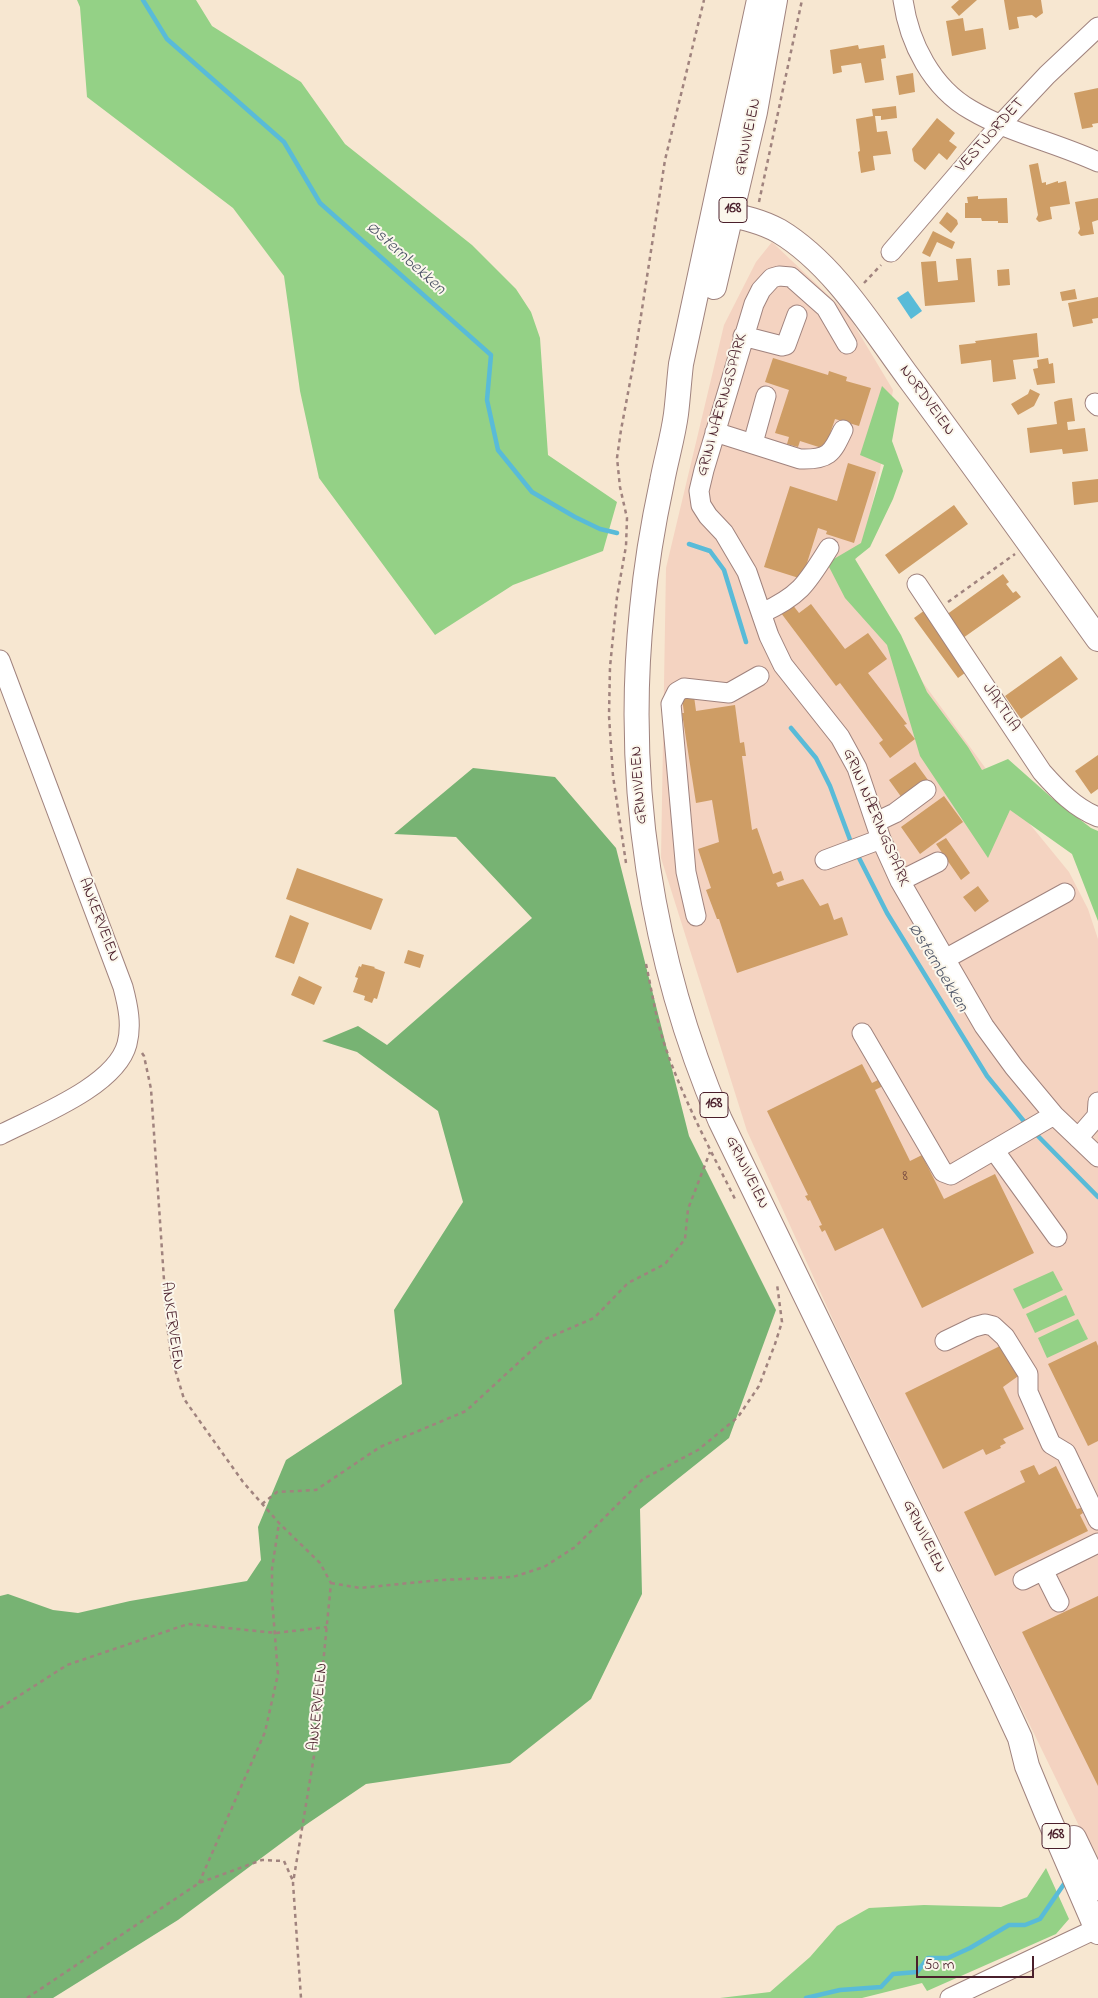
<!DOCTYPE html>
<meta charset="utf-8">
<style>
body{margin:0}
#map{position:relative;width:1098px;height:1998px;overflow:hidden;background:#f7e7d1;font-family:"Indie Flower",sans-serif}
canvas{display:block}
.scale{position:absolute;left:916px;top:1956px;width:118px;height:22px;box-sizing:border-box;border:2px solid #4a1f2b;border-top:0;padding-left:6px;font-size:15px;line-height:18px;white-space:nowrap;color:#4a1f2b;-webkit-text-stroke:4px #fbf7ec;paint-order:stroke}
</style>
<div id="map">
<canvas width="1098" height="1998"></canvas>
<div class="scale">50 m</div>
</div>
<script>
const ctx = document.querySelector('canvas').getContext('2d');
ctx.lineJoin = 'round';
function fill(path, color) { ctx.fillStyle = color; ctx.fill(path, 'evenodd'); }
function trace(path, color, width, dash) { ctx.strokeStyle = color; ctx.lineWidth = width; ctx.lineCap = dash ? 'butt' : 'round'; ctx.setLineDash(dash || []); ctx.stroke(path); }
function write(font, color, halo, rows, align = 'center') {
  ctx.font = font + ' "Indie Flower",sans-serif'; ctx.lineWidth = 4; ctx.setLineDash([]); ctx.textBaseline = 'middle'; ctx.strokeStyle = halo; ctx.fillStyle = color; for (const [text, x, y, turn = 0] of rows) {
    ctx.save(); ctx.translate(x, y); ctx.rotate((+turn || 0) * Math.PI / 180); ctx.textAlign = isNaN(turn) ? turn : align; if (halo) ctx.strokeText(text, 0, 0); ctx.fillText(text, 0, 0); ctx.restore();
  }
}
fill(new Path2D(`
 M772,242L847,313L893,390L880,470L862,548L850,570L895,644L997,784L1069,872L1088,909L1098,939V1865L838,1331L747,1131L661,858L666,568L724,325L756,262Z`), '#f4d3c1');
fill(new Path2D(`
 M77,0H196L212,26L301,82L345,144L472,245L516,289L531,312L540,338L548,455L617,502L603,551L513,585L435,635L319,478L300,391L284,276L233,208L87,97L80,7Z
 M882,386L899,403L892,441L903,471L893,499L870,547L855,559L901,635L927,692L968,747L982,770L1008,759L1052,798L1091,828L1098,831V921L1072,854L1010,810L988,858L920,756L887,645L845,598L827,563L861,543L884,465L860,455Z
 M1053,1271L1063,1290L1023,1309L1013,1289Z
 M1066,1295L1075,1315L1035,1333L1026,1314Z
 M1078,1319L1088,1339L1047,1358L1038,1338Z
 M1046,1868L1069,1919L1056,1934L927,1991L922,1983L862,1998H720L770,1992L810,1957L837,1926L869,1908L924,1905L1001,1907L1027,1897Z`), '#94d186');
fill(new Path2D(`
 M473,768L555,777L616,848L689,1136L776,1310L729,1438L640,1509L642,1594L591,1699L510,1763L366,1784L307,1824L178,1920L53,1998H0V1596L8,1594L53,1610L78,1613L130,1601L247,1581L261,1560L258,1527L286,1460L402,1384L394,1310L463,1202L438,1111L357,1052L322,1041L358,1026L387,1045L532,918L456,837L394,834Z`), '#77b373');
fill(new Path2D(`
 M908,291L922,311L911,319L897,298Z`), '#59bbd8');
trace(new Path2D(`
 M143,0L167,39L284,142L320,203L491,355L487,400L498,450L532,492L575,517L600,529L617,533
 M689,544L710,551L724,570L746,642
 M791,728L816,758L830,786L852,845
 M856,852L887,913L987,1076L1027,1125
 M1034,1132L1098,1197
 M806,1998L840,1990L881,1987L893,1974L917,1972L928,1958H948L970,1948L1009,1925H1025L1040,1919L1064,1884`), '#59bbd8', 4.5);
fill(new Path2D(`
 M959,0H977L959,16L951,7Z
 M1004,0H1041L1043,13L1036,18L1032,15L1017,17L1019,28L1009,30Z
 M963,18L965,31L983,28L986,49L952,56L946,21Z
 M858,45L859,49L884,45L886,58L881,59L884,80L865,83L861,63L841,66L842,72L833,74L830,50Z
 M913,73L915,92L899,95L896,76Z
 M1098,88V123L1092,124L1093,127L1082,129L1074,93Z
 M896,106L897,118L881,120V116H875L877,132L887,131L891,154L873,156L875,170L861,173L858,152L860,151L856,119L873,116L872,109Z
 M937,118L955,133L949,141L957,147L947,160L939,153L925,170L914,161L912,149Z
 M1038,163L1042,183L1046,182V185L1058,181V183L1066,181L1070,204L1050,207L1052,219L1039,222L1036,219L1038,215L1029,165Z
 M978,196V199L1007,198L1008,223H998V221H982L981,218H965V203H968L967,197Z
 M1098,198V220L1092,222L1094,234L1081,236L1078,233L1080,229L1075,202Z
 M947,212L957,220L958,224L951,233L939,223Z
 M933,231L955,242L952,249L937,242L930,257L922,253Z
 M971,258L975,302L925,306L921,262L936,261L938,282L958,280L956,259Z
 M1009,269L1010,285L998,286L997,270Z
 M1075,289L1077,299L1062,301L1060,292Z
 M1098,297V318L1092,319L1093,323L1073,327L1068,303Z
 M1037,333L1039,357L1013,360L1016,379L993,382L991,360L961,364L959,345L976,343L975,341Z
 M773,358L828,375L829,371L847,377L846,381L871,388L859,426L835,419L825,449L800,441L798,447L787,444L789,437L775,433L789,390L765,382Z
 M1048,358L1049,364L1053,363L1055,383L1037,385L1033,369L1038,368L1037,360Z
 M1030,389L1040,394L1034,406L1018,415L1011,404L1028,394Z
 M1072,398L1075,421L1067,422L1068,430L1085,428L1088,451L1063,454L1062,449L1030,453L1027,428L1057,424L1054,402L1059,400Z
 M848,463L876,472L854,543L826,534L827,531L818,528L802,579L764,567L790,486L837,501Z
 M1098,479V502L1074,505L1072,482Z
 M954,505L968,524L899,574L885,555Z
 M1003,574L1009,582L1006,584L1013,593L1016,591L1021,597L963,638L946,615Z
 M792,604L799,613L811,604L845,649L868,633L887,659L868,673L907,724L904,725L915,739L890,758L879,743L883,740L840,683L836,686L781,613Z
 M925,610L969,670L958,678L914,618Z
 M1061,656L1078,679L1021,719L1005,696Z
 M694,696L696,711L735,705L740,743L744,742L746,756H742L752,830L757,828L773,874L781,871L784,880L776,883L778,887L803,879L820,906L828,903L834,920L842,917L848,935L737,973L719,919H717L706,890L711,888L698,849L719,842L712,800L696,803L682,713H684L682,698Z
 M1098,755V789L1091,794L1075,771Z
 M915,762L928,780L902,798L889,780Z
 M944,796L963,822L920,854L901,827Z
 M946,838L970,873L961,880L936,844Z
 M297,868L383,899L371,930L286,899Z
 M978,886L989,901L975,912L963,897Z
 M290,915L309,923L294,964L275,957Z
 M408,950L424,955L420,968L404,963Z
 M362,964L375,967L374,968L385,972L377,999L374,998L372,1003L364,1000L365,996L353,992L358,978L355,977L359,966L361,967Z
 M299,976L322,987L314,1005L291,995Z
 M862,1064L872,1083L880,1079L883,1086L875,1090L910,1161L922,1155L944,1199L995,1174L1034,1253L922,1308L883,1228L835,1251L825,1230L822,1232L819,1226L822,1225L810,1200L808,1201L805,1196L808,1195L767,1111Z
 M1096,1341L1098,1346V1441L1088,1446L1048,1364Z
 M1000,1346L1021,1374L1003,1387L1024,1429L1003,1439L1006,1443L1000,1446L1001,1448L986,1455L983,1449L943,1469L905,1393Z
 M1034,1465L1039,1475L1056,1466L1077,1509L1081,1508L1083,1513L1080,1515L1088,1531L995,1576L964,1512L1025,1482L1020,1471Z
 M1098,1596V1786L1022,1632Z`), '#ce9d65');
const minor = new Path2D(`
 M903,0C909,43 932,88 971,110C1010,133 1057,143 1098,162
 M891,252L1001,124L1047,75L1098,27
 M743,336L782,346L786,345L797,315
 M847,344L826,308L791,277L779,276L772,278L761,290L754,304L704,470L699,491L701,505L708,516L724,533L747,572L769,636L783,665L840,737L857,768L881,839L900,881L984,1026L1014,1067L1054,1115L1098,1157
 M1095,403L1098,406
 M715,432L800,459C828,460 832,454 843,430
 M753,443L766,396
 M917,584L1042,772C1058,790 1075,808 1098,817
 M762,613C801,595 807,583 829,548
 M0,660L123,987C128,1006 132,1025 127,1044C116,1086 37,1116 0,1135
 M876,822L895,813L926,790
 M825,860L881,839
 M900,881L938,862
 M696,916L686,872L671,704L677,692L684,688L729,693L759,676
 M945,959L1065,893
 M862,1033L943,1172L951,1175L994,1150L1057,1237
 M1078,1138L1097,1116L1098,1102
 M994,1150L1054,1115
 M945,1341L974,1327L985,1324L993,1326L1005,1337L1028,1374V1392L1051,1444L1066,1453L1098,1520
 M1043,1570L1059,1602
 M1023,1580L1098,1543
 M950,1998L1098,1928`);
const major = new Path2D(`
 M759,0L681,364C679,381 678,398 676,414C673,437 666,460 662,482C653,524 646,566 642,609C624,783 651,959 720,1120L1000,1695L1020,1738L1027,1766L1046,1812L1098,1932
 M714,211C736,216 760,220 779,231C834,264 872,328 909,378C973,464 1036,552 1098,639
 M714,287L755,112L775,0
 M1074,1838L1098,1888`);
trace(minor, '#a0837e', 21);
trace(major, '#a0837e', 26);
trace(new Path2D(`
 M759,202L802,0
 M864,283L881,265
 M948,602L1015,554
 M626,863L613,776L609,716L610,667L617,597L626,546L627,518L620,487L617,458L621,430L634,361L665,160L704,0
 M646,964C652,992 656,1019 665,1046C683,1099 710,1149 735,1199
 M142,1053L144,1056L151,1089L167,1324L171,1356L184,1399L243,1482L279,1523L320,1563L331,1583L314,1756L293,1883L301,1998
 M262,1504L277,1492L316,1490L380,1447L466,1411L543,1340L594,1318L628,1283L665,1264L685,1239L688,1209L710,1152
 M331,1583L360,1588L440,1580L513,1577L544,1567L575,1547L643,1479L698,1450L738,1417L759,1386L775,1344L782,1322L777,1284
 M0,1708L67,1665L188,1624L276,1633L327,1627
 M199,1883L265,1732L278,1674L272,1599V1569L279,1523
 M27,1998L199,1883L262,1860L284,1861L293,1881`), '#a0837e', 2.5, [4, 4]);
trace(minor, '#fff', 19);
trace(major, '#fff', 24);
write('14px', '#6b3e3a', null, [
 ["8",905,1178]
]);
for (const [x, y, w] of [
 [733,210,28],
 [714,1105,28],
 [1056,1836,28]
]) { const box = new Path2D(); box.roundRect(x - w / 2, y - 12.5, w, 25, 4); ctx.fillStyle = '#fbf7ec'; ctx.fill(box); trace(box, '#4a1f2b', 1); }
write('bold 15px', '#4a1f2b', null, [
 ["168",733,210],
 ["168",714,1105],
 ["168",1056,1836]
]);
write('16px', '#4a1f2b', '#fbf7ec', [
 ["VESTJORDET",991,136,-48],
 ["GRINIVEIEN",749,137,-78],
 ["NORDVEIEN",926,401,54],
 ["GRINI NÆRINGSPARK",723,405,-74],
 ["JAKTLIA",1000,708,56],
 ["GRINIVEIEN",640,785,-94],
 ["GRINI NÆRINGSPARK",875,818,67],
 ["ANKERVEIEN",98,920,69],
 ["GRINIVEIEN",746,1173,64],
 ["ANKERVEIEN",171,1326,82],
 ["GRINIVEIEN",923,1537,64],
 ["ANKERVEIEN",319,1707,-84]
]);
write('italic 18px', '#4f5668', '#fbf7ec', [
 ["Østernbekken",405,259,42],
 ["Østernbekken",937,968,59]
]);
</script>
